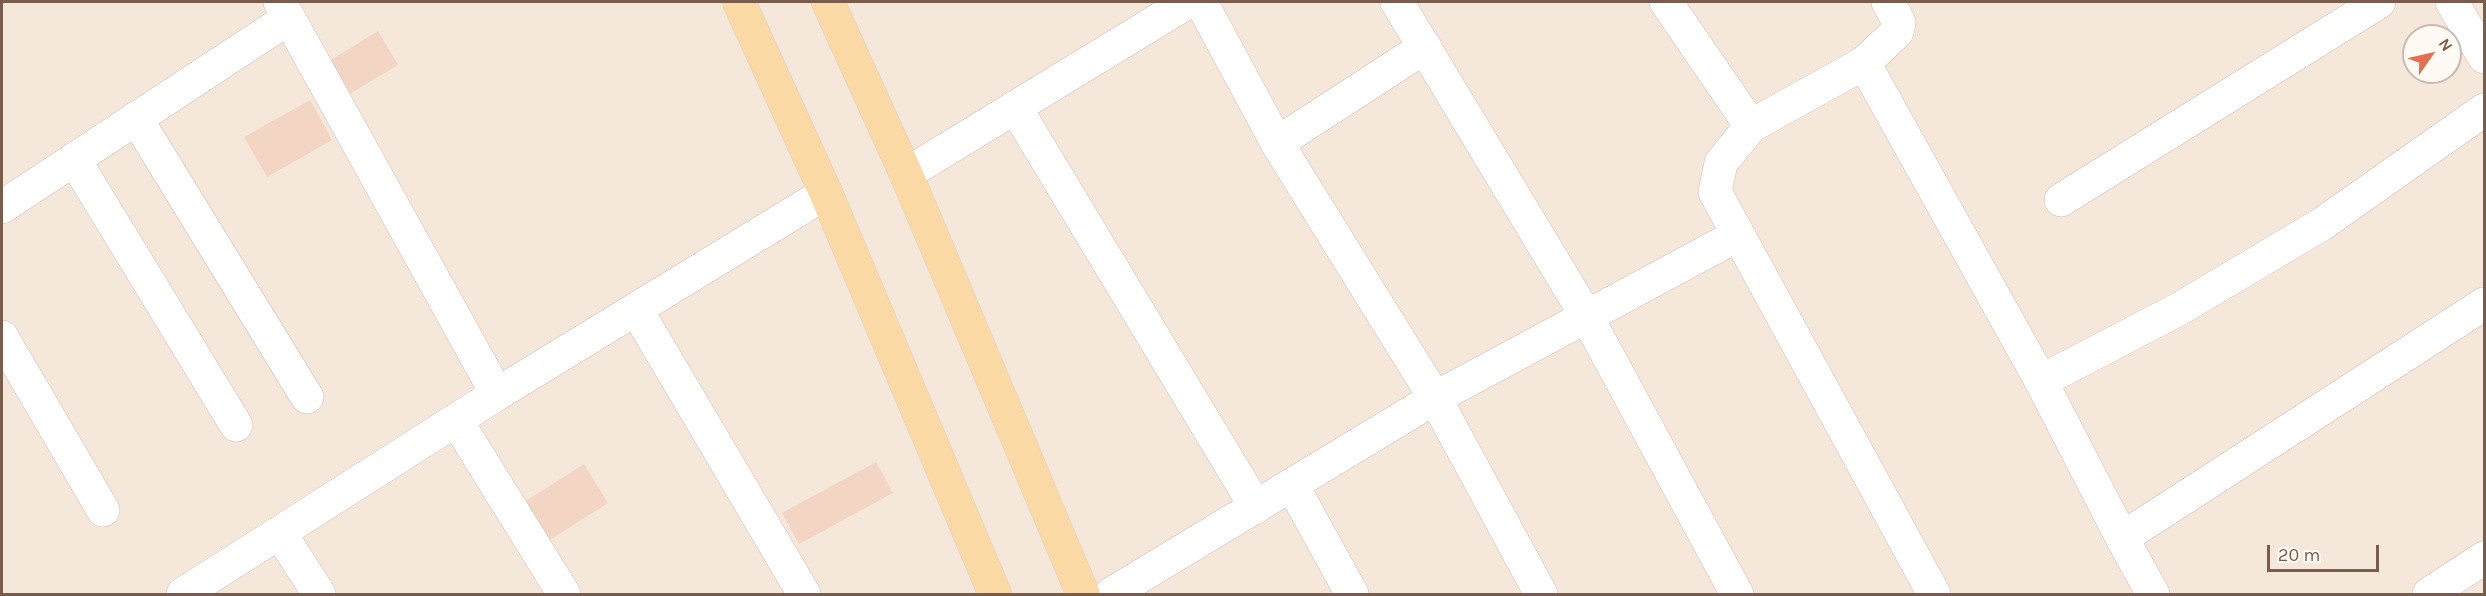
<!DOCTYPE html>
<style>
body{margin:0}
#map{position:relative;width:2486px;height:596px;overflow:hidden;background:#fdf6ec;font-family:Karla,sans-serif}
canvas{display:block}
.frame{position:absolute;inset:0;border:3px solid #7a5c4d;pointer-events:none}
.north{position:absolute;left:2402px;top:24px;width:60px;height:60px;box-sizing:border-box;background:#fffaf3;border:2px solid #cabbb1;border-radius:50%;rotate:56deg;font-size:16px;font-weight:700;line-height:24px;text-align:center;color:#7a5c4d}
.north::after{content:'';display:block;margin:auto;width:21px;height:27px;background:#e76f51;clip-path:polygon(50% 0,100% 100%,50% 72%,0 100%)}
.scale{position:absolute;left:2267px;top:545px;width:112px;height:27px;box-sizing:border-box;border:3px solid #7a5c4d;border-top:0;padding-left:8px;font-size:18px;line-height:21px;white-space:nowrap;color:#7a5c4d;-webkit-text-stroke:4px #fffaf3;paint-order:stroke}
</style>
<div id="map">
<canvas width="2486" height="596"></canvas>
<div class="frame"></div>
<div class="north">N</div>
<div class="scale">20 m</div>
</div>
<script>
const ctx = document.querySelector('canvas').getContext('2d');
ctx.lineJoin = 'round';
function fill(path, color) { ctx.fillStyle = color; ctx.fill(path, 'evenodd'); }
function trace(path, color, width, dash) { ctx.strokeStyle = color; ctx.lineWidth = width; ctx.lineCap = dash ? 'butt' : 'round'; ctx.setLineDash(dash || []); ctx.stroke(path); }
fill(new Path2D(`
 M2,2H2484V594H2ZM2414,36H2450V72H2414Z`), '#f5e8da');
fill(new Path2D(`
 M378,31L398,65L346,96L326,63Z
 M310,100L332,140L267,177L244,137Z
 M876,462L893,493L799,544L782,513Z
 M584,464L608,503L545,543L521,504Z`), '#f3d5c3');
const minor = new Path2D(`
 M280,2L497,394L826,193
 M1201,2L1277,143L1435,398L1541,594
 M1397,2L1587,317L1737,594
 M1666,2L1751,126L1721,163L1715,192L1934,594
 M2452,2L2484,57
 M1864,63L1897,32L1899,22L1888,2
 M1015,107L1256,507
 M2484,110L2322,224L2179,309L2041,381L2122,538L2484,304
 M136,118L307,397
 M1751,126L1864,63L2041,381
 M1277,143L1425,47
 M74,159L236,425
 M906,174L1188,2
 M2061,200L2379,2
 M2,207L289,18
 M636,309L804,594
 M2,337L103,510
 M456,420L564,594
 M1292,485L1352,594
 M280,533L319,594
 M2122,538L2153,594
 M183,594L497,394
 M1111,594L1435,398L1738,235
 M2429,594L2484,558`);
const primary = new Path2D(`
 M739,2L826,193L995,594
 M828,2L906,174L1083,594`);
trace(minor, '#d1beb0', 34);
trace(primary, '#dad1cd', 34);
trace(minor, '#fff', 33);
trace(primary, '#fbd9a5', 33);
</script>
